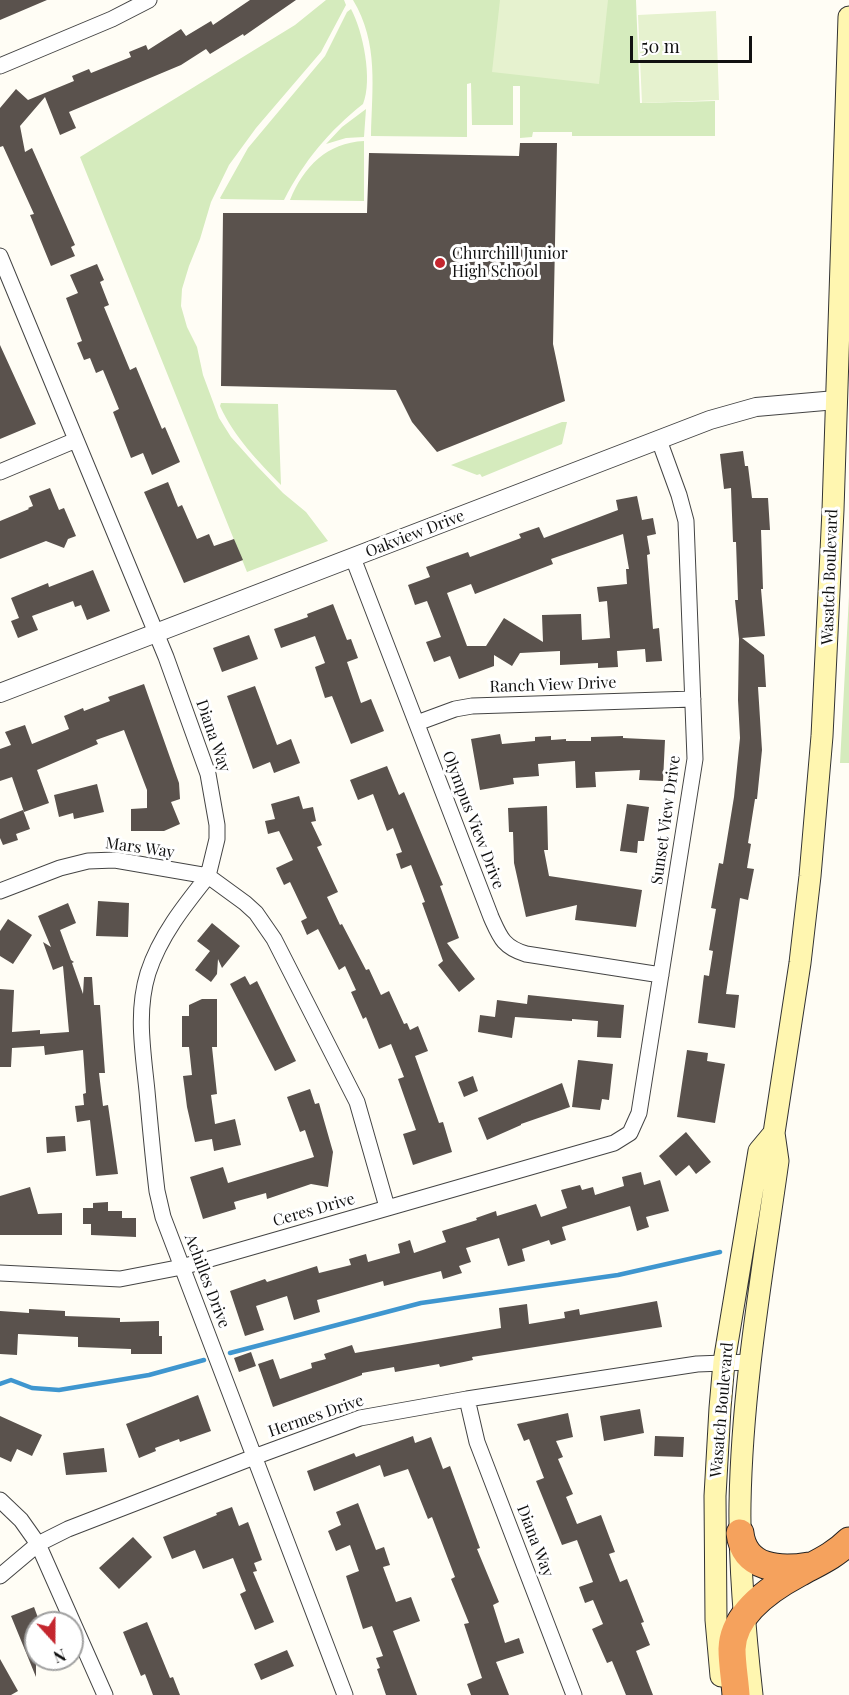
<!DOCTYPE html>
<style>
body{margin:0}
#map{position:relative;width:849px;height:1695px;overflow:hidden;background:#fffdf5;font-family:"Playfair Display",serif}
canvas{display:block}
.north{position:absolute;left:24px;top:1611px;width:60px;height:60px;box-sizing:border-box;background:#fff;border:2px solid #a0a0a0;border-radius:50%;rotate:159deg;font-size:16px;font-weight:700;line-height:24px;text-align:center;color:#111}
.north::after{content:'';display:block;margin:auto;width:21px;height:27px;background:#c4262e;clip-path:polygon(50% 0,100% 100%,50% 72%,0 100%)}
.scale{position:absolute;left:630px;top:36px;width:122px;height:27px;box-sizing:border-box;border:3px solid #111;border-top:0;padding-left:8px;font-size:18px;line-height:21px;white-space:nowrap;color:#111;-webkit-text-stroke:4px #fff;paint-order:stroke}
</style>
<div id="map">
<canvas width="849" height="1695"></canvas>
<div class="north">N</div>
<div class="scale">50 m</div>
</div>
<script>
const ctx = document.querySelector('canvas').getContext('2d');
ctx.lineJoin = 'round';
function fill(path, color) { ctx.fillStyle = color; ctx.fill(path, 'evenodd'); }
function trace(path, color, width, dash) { ctx.strokeStyle = color; ctx.lineWidth = width; ctx.lineCap = dash ? 'butt' : 'round'; ctx.setLineDash(dash || []); ctx.stroke(path); }
function write(font, color, halo, rows, align = 'center') {
  ctx.font = font + ' "Playfair Display",serif'; ctx.lineWidth = 6; ctx.setLineDash([]); ctx.textBaseline = 'middle'; ctx.strokeStyle = halo; ctx.fillStyle = color; for (const [text, x, y, turn = 0] of rows) {
    ctx.save(); ctx.translate(x, y); ctx.rotate((+turn || 0) * Math.PI / 180); ctx.textAlign = isNaN(turn) ? turn : align; if (halo) ctx.strokeText(text, 0, 0); ctx.fillText(text, 0, 0); ctx.restore();
  }
}
fill(new Path2D(`
 M326,0H344L346,5L321,52L256,128L229,165L211,202L200,239L189,266L182,289L181,306L187,327L197,347L203,375L219,418L231,437L256,465L283,493L306,512L328,541L247,572L80,157L295,25Z
 M353,0H636L640,103L715,101V136H572V132H533L532,137L520,138V86H513V125H472L471,83L467,84V137L371,136C372,88 379,43 353,0Z
 M351,9C363,31 373,80 363,104C329,131 304,161 284,200L221,199L220,198L248,148L325,56L347,12Z
 M366,109L364,137L346,138L326,144L342,127Z
 M364,141V201L290,200C304,166 327,143 364,141Z
 M221,403L278,404L281,485C258,461 234,437 220,406Z
 M562,422H567L562,444L482,477L480,474L477,475L451,465Z
 M849,596V763H840Z`), '#d5ebbd');
fill(new Path2D(`
 M500,0H608L599,84L492,72Z
 M716,11L719,100L642,103L638,15Z`), '#e6f2cf');
trace(new Path2D(`
 M230,1353L421,1303L618,1275L720,1252
 M0,1384L11,1380L32,1388L59,1390L149,1375L204,1360`), '#3f96cf', 4.5);
fill(new Path2D(`
 M0,0H47L0,20Z
 M250,0H296L244,36L243,34L210,54L206,49L181,65L69,112L76,128L60,135L45,97L20,126L25,152L32,148L75,245L71,247L75,256L51,266L30,215L34,214L3,146L0,147V108L16,89L28,100L74,81L72,76L89,69L91,73L131,57L129,52L146,45L148,50L181,29L186,36L211,21L213,25Z
 M520,143H557L553,344L565,401L437,452L412,422L396,390L221,386L223,213H367L369,153L519,156Z
 M97,264L104,280L100,282L109,305L104,307L130,370L136,367L162,429L165,427L180,462L152,475L143,453L131,458L113,412L119,409L103,370L96,373L90,358L84,360L77,343L82,341L66,298L78,293L70,275Z
 M0,345L36,424L0,439Z
 M743,451L745,466H748L752,498H768L770,530H761L763,589H761L765,636L742,638L764,655L766,687H758L762,750L757,799H755L748,843L751,844L747,868L754,869L748,900L740,898L726,994L739,995L735,1028L698,1023L704,975L709,976L713,951L709,950L716,909L711,908L719,863L723,864L734,797L740,738L738,700L739,639L735,600H738L736,542H733L731,488L724,489L720,454Z
 M168,482L178,507L182,505L197,539L209,534L214,546L234,539L243,560L184,583L144,492Z
 M50,488L59,510L64,508L76,536L68,539L64,548L46,541L0,559V521L29,509L28,508L33,506L29,496Z
 M637,496L642,520L653,518L656,534L647,536L650,554L647,555L653,629L659,628L662,661L646,662L645,649L617,651L618,667L598,668V663L560,665V651L520,653L512,666L494,655V666L459,679L450,656L434,662L426,642L441,637L427,601L415,605L408,585L430,577L426,567L468,552L470,557L521,538L519,534L539,527L544,538L618,510L616,500ZM623,534L629,569H626L627,584L597,587L599,602L607,601L610,638L582,640L581,614L542,615L543,642L504,618L486,646H467L447,593L471,584L475,594L553,564L551,559Z
 M93,570L110,611L87,620L81,605L75,607L73,601L32,616L38,630L18,638L11,621L19,618L11,598L48,583L49,587Z
 M333,604L347,640L351,639L358,658L347,662L361,703L371,699L384,731L351,744L332,696L325,698L315,667L325,663L315,636L281,648L274,629L308,617L307,614Z
 M249,635L258,659L222,672L213,648Z
 M144,684L179,783L180,799L171,802L180,824L164,831H131V809L147,808V790L124,730L96,740L98,744L37,770L49,803L24,812L12,777L0,781V749L11,745L5,732L25,725L32,744L69,729L64,716L83,708L84,711L110,701L108,697Z
 M255,686L277,745L291,739L300,763L274,773L270,762L253,769L227,696Z
 M500,734L502,744L535,741V737L551,736V740L566,739V741H591V737L623,736V738L665,740L663,781L639,780L640,770L595,772L596,787L576,788L575,761L538,764L539,776L513,778L514,784L480,790L471,739Z
 M387,766L399,795L404,792L443,885L440,886L459,938L447,943L475,979L459,992L438,965L443,961L422,903L425,902L411,865L401,869L396,854L402,852L393,828L387,831L373,794L358,800L350,780Z
 M97,784L104,812L74,819L73,813L59,817L54,795Z
 M299,796L303,809L313,807L316,821L311,822L322,845L317,847L338,892L327,897L340,925L342,924L366,970L369,969L381,995L389,991L404,1024L407,1023L410,1030L418,1026L428,1051L415,1056L439,1123L443,1122L452,1152L413,1165L403,1134L416,1130L398,1079L404,1077L391,1044L379,1049L366,1017L363,1019L351,992L356,990L345,966L339,970L318,929L307,935L301,921L307,918L290,882L284,885L276,868L293,860L279,831L268,834L265,821L275,819L271,804Z
 M627,804L649,807L644,841H638L637,853L620,851Z
 M547,806L548,850H544L549,876L642,890L636,927L575,920L577,905L526,917L514,863L513,832H509L508,808Z
 M23,810L30,829L16,834L18,840L3,845L0,838V819Z
 M98,901L129,903L128,937L96,936Z
 M68,903L76,923L60,930L71,960L74,962L72,963L83,994L84,977H92L94,1005H100L105,1073H99L103,1106L108,1105L118,1174L96,1176L90,1120L77,1122L75,1106L84,1105L83,1094L86,1093L83,1050L45,1055L44,1046L12,1048L11,1067H0V989L14,990L12,1032L40,1030V1034L69,1032L63,966L53,970L43,942L51,947L38,916Z
 M8,919L32,935L13,964L0,956V931Z
 M212,923L240,946L222,968L218,959L217,974L211,982L195,970L210,951L197,941Z
 M245,976L250,985L257,981L296,1061L275,1071L230,984Z
 M528,995L624,1005L621,1038L597,1037L598,1021L572,1019V1021L515,1017L512,1038L478,1032L480,1015L495,1017L497,1000L527,1004Z
 M202,999H217V1047H212L217,1094L211,1095L215,1124L235,1119L241,1145L214,1151L212,1139L195,1142L187,1107L183,1076L192,1075L189,1047H182V1016H189V1005Z
 M687,1050L708,1053L707,1061L725,1064L715,1123L677,1117Z
 M578,1060L613,1064L609,1100L602,1099L600,1110L572,1107Z
 M473,1076L478,1091L464,1097L458,1082Z
 M562,1083L570,1107L521,1124V1125L487,1140L478,1118Z
 M310,1089L315,1104L319,1103L333,1152L328,1187L311,1184L267,1199L266,1193L234,1202L236,1209L203,1219L190,1177L223,1167L228,1183L314,1157L305,1130L300,1132L287,1097Z
 M686,1132L711,1162L696,1174L689,1165L676,1176L659,1156Z
 M65,1136L66,1151L47,1153L46,1137Z
 M641,1172L644,1185L660,1180L669,1211L646,1217L649,1227L637,1231L630,1206L562,1227L566,1240L551,1245L549,1240L522,1249L525,1261L508,1266L499,1238L466,1248L471,1262L459,1266L462,1273L443,1279L441,1271L384,1286L383,1281L317,1300L320,1312L294,1320L287,1296L256,1306L264,1330L245,1336L230,1291L265,1279L267,1282L317,1266L319,1273L351,1265L349,1259L366,1254L368,1262L400,1253L398,1244L410,1240L414,1253L446,1242L442,1231L477,1220L476,1218L496,1211L497,1216L536,1204L541,1217L567,1208L561,1190L580,1185L582,1190L593,1187L595,1195L624,1186L622,1177Z
 M30,1187L38,1214L62,1213V1235H0V1196Z
 M108,1202V1211H122V1218H136V1237L91,1235V1224H83V1208H93V1203Z
 M657,1301L662,1327L472,1357L473,1360L440,1367L439,1364L395,1372L394,1367L362,1373V1375L273,1407L258,1364L273,1359L280,1379L312,1368L311,1363L326,1359L324,1354L352,1345L355,1353L501,1328L499,1308L527,1304L529,1324L565,1318L564,1312L579,1309L580,1315Z
 M29,1309L65,1311V1316L120,1318V1322L159,1321V1336H162V1354H131V1349L78,1347V1337L18,1334L17,1355L0,1354V1311L29,1313Z
 M251,1352L256,1366L239,1372L234,1358Z
 M198,1395L211,1431L180,1442L179,1439L155,1448L156,1451L139,1458L126,1424Z
 M640,1409L644,1433L604,1441L600,1416Z
 M568,1413L573,1437L556,1441L563,1457L558,1459L573,1494L566,1497L577,1524L601,1515L615,1552L609,1554L620,1582L627,1579L644,1622L641,1623L650,1645L636,1651L653,1695H626L612,1661L607,1663L592,1629L603,1624L593,1600L585,1603L579,1587L593,1582L577,1540L562,1545L536,1481L544,1478L529,1439L524,1441L517,1424Z
 M0,1416L42,1435L32,1456L17,1449L11,1462L0,1457Z
 M413,1436L415,1443L431,1437L443,1469L450,1466L480,1548L477,1549L499,1602L493,1605L505,1643L519,1638L524,1653L496,1662L509,1695H471L467,1684L482,1678L464,1624L469,1623L451,1579L455,1577L432,1517L428,1519L408,1469L384,1477L380,1465L314,1491L307,1471L354,1453L356,1457Z
 M655,1436L684,1437L683,1457L654,1456Z
 M104,1448L107,1472L66,1475L63,1453Z
 M358,1503L376,1550L384,1547L390,1565L383,1567L396,1602L411,1597L420,1621L393,1631L417,1695H386L377,1669L380,1668L376,1658L383,1656L372,1626L363,1629L346,1576L359,1571L350,1545L336,1551L328,1531L341,1525L336,1512Z
 M232,1507L239,1526L248,1522L262,1560L254,1563L257,1571L253,1572L274,1622L255,1630L240,1594L246,1591L233,1558L203,1569L195,1550L172,1559L163,1537L217,1515L216,1513Z
 M133,1537L152,1557L119,1589L99,1568Z
 M34,1607L40,1623H36V1677L11,1616Z
 M147,1622L170,1678L173,1677L180,1695H153L145,1674L141,1676L123,1632Z
 M287,1650L294,1666L261,1680L254,1664Z
 M0,1659L18,1691L11,1695H0Z`), '#5a524d');
const minor = new Path2D(`
 M0,66L112,19L149,0
 M0,256L166,657L208,774L217,825V839L208,876L245,903L256,913L274,939L357,1102L387,1207
 M0,472L76,440
 M353,558L491,917C500,937 503,947 526,954L661,975
 M417,723L455,709L472,706L693,699
 M0,891L60,868L88,861L115,860L208,876C184,906 160,936 148,973C136,1012 143,1051 147,1091C150,1124 153,1158 157,1191L163,1217L345,1695
 M0,1273L120,1279L182,1267L614,1143L630,1133L639,1113L695,759L686,521L679,495L659,440
 M467,1399L477,1442L574,1695
 M0,1500L21,1520L38,1544L68,1529L254,1457L360,1418L467,1399L697,1364L750,1362
 M0,1576L38,1544L105,1695`);
const tertiary = new Path2D(`
 M0,693L710,420L756,407L836,400`);
const secondary = new Path2D(`
 M721,1676L716,1620L715,1496L720,1408L724,1362L759,1151L774,1133
 M752,1695C745,1632 739,1568 740,1504C742,1389 762,1275 778,1161L774,1133L800,963L810,876L822,736L833,510L849,17`);
const motorway = new Path2D(`
 M740,1533C744,1569 780,1571 809,1566
 M736,1695C735,1680 732,1664 732,1649C733,1614 771,1588 799,1573C817,1563 834,1556 849,1541`);
trace(minor, '#444', 17);
trace(tertiary, '#444', 20);
trace(secondary, '#333', 23);
trace(motorway, '#222', 29);
trace(minor, '#fff', 15);
trace(tertiary, '#fff', 18);
trace(secondary, '#fff6b0', 21);
trace(motorway, '#f5a25d', 27);
for (const [x, y, r, color] of [
 [440,263,6,"#c4262e"]
]) { const dot = new Path2D(); dot.arc(x, y, r, 0, 2 * Math.PI); ctx.fillStyle = color; ctx.fill(dot); trace(dot, '#fff', 2); }
write('16px', '#111', '#fff', [
 ["Churchill Junior",452,254],
 ["High School",452,272]
], 'left');
write('16px', '#111', '#fff', [
 ["Oakview Drive",415,534,-21],
 ["Wasatch Boulevard",830,577,-88],
 ["Ranch View Drive",553,685,-2],
 ["Diana Way",213,736,71],
 ["Olympus View Drive",473,820,69],
 ["Sunset View Drive",666,820,-82],
 ["Mars Way",140,848,8],
 ["Ceres Drive",314,1210,-16],
 ["Achilles Drive",207,1281,69],
 ["Wasatch Boulevard",722,1410,-85],
 ["Hermes Drive",316,1416,-19],
 ["Diana Way",535,1541,69]
]);
</script>
